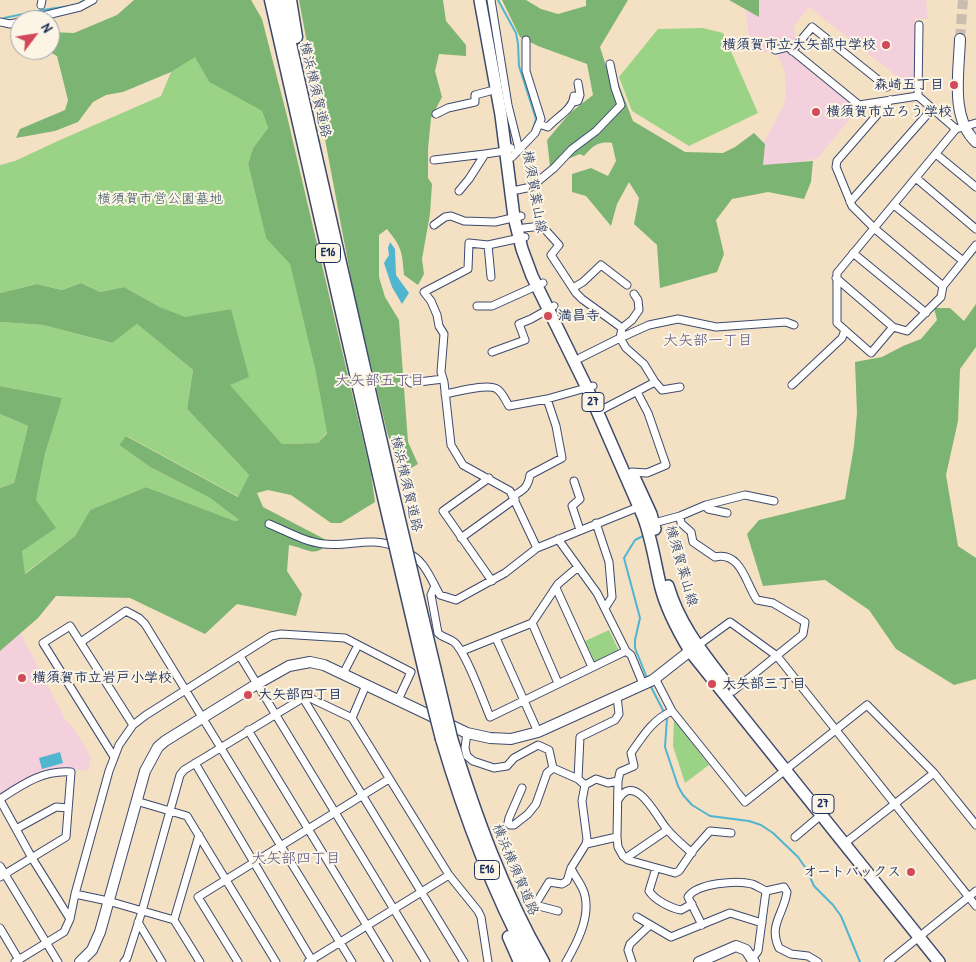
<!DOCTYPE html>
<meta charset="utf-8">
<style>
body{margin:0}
#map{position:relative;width:976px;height:962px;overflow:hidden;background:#f4e0c3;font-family:"Patrick Hand",sans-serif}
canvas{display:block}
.north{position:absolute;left:10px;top:10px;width:50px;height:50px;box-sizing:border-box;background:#fcf5e5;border:1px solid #a2a6af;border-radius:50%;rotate:59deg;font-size:14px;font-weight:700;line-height:20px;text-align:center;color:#1b2f5e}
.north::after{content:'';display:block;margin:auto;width:18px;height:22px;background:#d1495b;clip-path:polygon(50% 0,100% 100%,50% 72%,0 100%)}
</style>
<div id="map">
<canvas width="976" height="962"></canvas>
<div class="north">N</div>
</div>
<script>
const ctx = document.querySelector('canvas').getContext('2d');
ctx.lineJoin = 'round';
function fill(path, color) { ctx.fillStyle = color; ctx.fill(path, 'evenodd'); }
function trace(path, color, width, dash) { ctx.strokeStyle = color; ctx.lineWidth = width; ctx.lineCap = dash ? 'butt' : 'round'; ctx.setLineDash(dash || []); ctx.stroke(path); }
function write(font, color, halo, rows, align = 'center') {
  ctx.font = font + ' "Patrick Hand","Klee One",sans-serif'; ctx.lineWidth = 4; ctx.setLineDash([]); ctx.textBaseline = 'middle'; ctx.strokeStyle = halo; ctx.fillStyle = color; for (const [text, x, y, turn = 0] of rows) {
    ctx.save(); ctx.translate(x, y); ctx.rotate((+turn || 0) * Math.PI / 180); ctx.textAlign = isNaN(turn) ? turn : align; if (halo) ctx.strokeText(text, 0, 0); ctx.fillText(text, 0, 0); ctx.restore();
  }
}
fill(new Path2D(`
 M746,0H926L928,19L915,18L914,87L913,89L809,7L794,26L795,43L776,47L765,53L749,35L746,17Z
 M785,49L851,103L852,116L818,158L759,171L753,163L783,107L786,97L785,72L776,51Z
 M16,624L65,719L73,727L91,757L88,771L69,769L0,795V636Z`), '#f4cfdc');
fill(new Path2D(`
 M703,28L723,33L758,113L689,146L632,111L619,77L658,29Z
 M195,56L209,82L262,111L268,128L253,148L248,164L266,237L290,263L315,369L327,432L318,443L282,444L229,385L231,309L185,318L160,307L124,287L100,292L81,283L62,290L37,284L0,293V165L15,161L60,140L161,96L171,72Z
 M0,322L43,325L111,343L137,324L193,370L187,409L249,475L239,497L127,436L119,445L150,467L210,498L239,520L235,521L146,487L90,510L75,536L24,574L22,551L36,500L45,454L61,398L0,386Z
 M0,414L28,426L14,483L0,488Z
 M609,630L619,651L595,662L585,641Z
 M674,719L709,765L685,783L673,746Z`), '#9bd386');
fill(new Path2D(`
 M134,0H251L262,19L287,116L371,474L375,502L341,523H331L291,495L268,490L257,493L263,507L330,542C314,559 309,549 289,545L287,571L302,594L296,616L237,604L205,634L130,598L56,596L38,618L0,651V488L14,483L28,426L0,414V386L62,398L45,454L36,500L56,528L22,551L25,574L75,536L90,510L146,487L235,521L239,520L210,498L150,467L119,445L126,436L238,497L249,475L187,409L193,370L137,324L112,343L43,325L0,322V293L37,284L62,290L81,283L100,292L124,287L160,307L185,317L231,309L249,377L230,385L282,444L318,443L327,433L315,369L290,264L266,238L248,164L253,148L268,128L262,111L209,82L195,57L171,72L123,92L106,95L93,102L78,122L55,131L16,138L20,129L65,110L68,100L57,56L46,50H50V32L74,33L117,15Z
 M299,0H443L446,21L466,45V56L439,54L435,71L442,97L431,118L428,149V178L432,184L430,214L422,259L424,274L418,285L404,275C402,251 402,248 387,229L379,235V277L385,297L399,320L408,442L418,464L401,474L387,432L353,289Z
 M502,0H526L541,9L558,14L586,6V0H628L600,47L607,69L616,77L633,121L685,152L723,153L735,147L754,133L765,144L763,165L813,161L811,182L804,199L768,192L732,199L716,220L724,254L717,272L660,288L657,245L634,224L639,198L629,182L617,204L611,226L586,196L572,192V174L591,168L608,176L616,161L612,143C598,141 593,146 584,156L580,154L550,166L547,140L570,113L593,95L587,64L538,46L520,37Z
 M729,0H759V17Z
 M976,304V347L960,369L958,421L946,475L958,546L976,558V679L954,685L896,649L869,610L825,580L763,586L747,534L759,520L845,499L854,446L857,413L855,362L882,357L903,346L921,339L937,320L934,308H950L964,321Z`), '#7cb573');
fill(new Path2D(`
 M390,242L395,249L396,275L409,293L402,304L392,287L384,263L389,255L388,248Z
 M60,752L63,763L42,769L39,758Z`), '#50b5cf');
trace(new Path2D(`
 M498,0L516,33L518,44L519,66L536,119L532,132
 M4,18L43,10L76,5L85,0
 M643,536L635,540L624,558L640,618L635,640V648L647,678
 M650,685L667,718L665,747L678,786L683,795L692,805L710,816L749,821L761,825L773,833L798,857L807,870L814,886L833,905L841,916L860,962`), '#50b5cf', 2);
trace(new Path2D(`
 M960,39L963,0`), '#c9bdaf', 10, [10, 5]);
const street = new Path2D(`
 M491,0L508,105L519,149
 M41,5L42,0
 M26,20L80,7L93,0
 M0,22L10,24L20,22
 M775,50L788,47L859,105L918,96L956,129
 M792,51L812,27L887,87
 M918,96L919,25
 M890,100L837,161L836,167L852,206L874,228L943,286
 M573,102L578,101L580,95L578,83
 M436,114L448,108L475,102V95L490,91
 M976,123L956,129L837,273V323L871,353L893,327L907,331L941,297L943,286L976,245
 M539,124L548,127C556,117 573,110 574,96
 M936,154L976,187
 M512,157L535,133L541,119L526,71V40
 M434,160L485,154
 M916,178L976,229
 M517,190L531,187L554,168L572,149L596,131L621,105L615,88L610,64
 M459,191L469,179L485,154L505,151L511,148
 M850,202L932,109
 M894,205L963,261
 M434,225L445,217L451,216L464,221L495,222L521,216
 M524,228L542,226L559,245L551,255L576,293L582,299L622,328
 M525,237L488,245L469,243L468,269L424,292L431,301L437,315L439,326L444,334L441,372L444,382L451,445L463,465L510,491L537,548
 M488,245L491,277
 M853,253L926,313
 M836,278L893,327
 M573,288L583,282L601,265L627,285
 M634,294L638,300L639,310L632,320L622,328L620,338L626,348L644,364L655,382
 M477,306H492L543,283
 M492,352L525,340L519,324L531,319L554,306
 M580,358L620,338L649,325L678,319L716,327L786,322L794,325
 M409,381L411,383L443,379
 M792,385L842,338L845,330
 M445,394C457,392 487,383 497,389C503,393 505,400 509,406L547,399L593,386
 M603,409L655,382L662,390L680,387
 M632,472L647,473L666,465L648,413L637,392
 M489,478L443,511L492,581
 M574,481L580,499L572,506L580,530
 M513,496C524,490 528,487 530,475L562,458L556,426L547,399
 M706,505L708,509L727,513
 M680,516L681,523L691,532L693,542L715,557C741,551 746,584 757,600L773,603L805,622L803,634L801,636L733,691
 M596,523L609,562L612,597L605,608
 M654,523L680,516L706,505L745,495L774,501
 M269,524C286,531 305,542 324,544C350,547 371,536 396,547
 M461,538L515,499
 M558,539L597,593L626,651L631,655L643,684
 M406,552C425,560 430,578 440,595L456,600L505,573L537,548L641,506
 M435,586L431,595L438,633C443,638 449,638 454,642C466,652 483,700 490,717L626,651
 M556,588L592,667
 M532,623L558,683
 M496,638L538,732
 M81,642L126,611L139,618L145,624L352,962
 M697,646L730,622L777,656L976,906
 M462,651L532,623L558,584L578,567
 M240,656L426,962
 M343,674L358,645
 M655,678L672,711L745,802L867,705L934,773L976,825
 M303,698L464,962
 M352,718L366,685
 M248,730L389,962
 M467,733L465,748L467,756L473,761L494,768L507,766L514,758L538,745L549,750L553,768L547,773L536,804L528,814L514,825H510L508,823L509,818L522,788
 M114,757L43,643L70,626L133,725
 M195,763L313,962
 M553,768L578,779L585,785L596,779L608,783L618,781L620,772L634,766L631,753C643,736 652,720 672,711
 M578,779L580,737L615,720L619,714L617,696
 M618,781L617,837L618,847L623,856L628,860L675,873L679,871L694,849L710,831L731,833
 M0,799C23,784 43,770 71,772L66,837L0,877
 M0,800L32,858L70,919
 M618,800C635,771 656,816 666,828C673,837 683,845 692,853
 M136,801L187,816L276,962
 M16,829L56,807L68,808
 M795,837L827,810
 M845,843L934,773
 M586,844L617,837
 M626,858L667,830
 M0,866L58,962
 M656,868L649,891C655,900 670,908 681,910L692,904
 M766,891L784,887L787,892C784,914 768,925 779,948L791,954L808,956L818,962
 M75,894L108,901L174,920L199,835
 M558,911L535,905L549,882L562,884L567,881L571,868L586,844L587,839L582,801L585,785
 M637,917L671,937L730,913L762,923
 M174,920L200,962
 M138,922L162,962
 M702,925L688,897C697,883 737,880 752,884C757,886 762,889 766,891L758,951L752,959
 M0,928L19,960
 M15,962L64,932L70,919L75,894L109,771L119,745L133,725L146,715L271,636L281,634L345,638L411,672L398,700
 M124,962L127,958L142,911L180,775L184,770L303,698H310L352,718L449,875L478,911L481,917L488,962
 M238,962L198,897L389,779
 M308,962L449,875
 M566,962C577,943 590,918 585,896C583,885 575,878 571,868
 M632,962L628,950L630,944L650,925
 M888,962L976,891`);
const secondary = new Path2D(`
 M960,39C959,72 950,118 976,142
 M80,962L92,950L100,932L145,771L158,747L165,741L257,684L289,666L310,662L324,665L467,733L490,738L511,739L538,732L653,680L695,647
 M699,962L736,946L746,950L754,962`);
const primary = new Path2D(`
 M480,0L501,115L514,217L522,249L532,276L587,388L643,516C652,539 655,564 661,588C667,611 678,631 690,651L939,962
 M634,477L651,514L655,529
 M668,586C679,624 703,653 726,683`);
const highway = new Path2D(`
 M271,0L384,497
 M280,0L393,495
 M290,0L296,37
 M451,738C475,815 502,891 543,962
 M442,739C465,817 493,891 531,962
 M509,937L520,962`);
trace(street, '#3c4a6d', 9);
trace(secondary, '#3c4a6d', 12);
trace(primary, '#3c4a6d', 14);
trace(highway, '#3c4a6d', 15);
trace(street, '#fff', 7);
trace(secondary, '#fff', 10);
trace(primary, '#fff', 11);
trace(highway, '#fff', 12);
const highwayBridge = new Path2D(`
 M393,495L451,738
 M384,497L426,676L442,739`);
trace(highwayBridge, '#3c4a6d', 15, []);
trace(highwayBridge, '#fff', 12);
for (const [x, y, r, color] of [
 [886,45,5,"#d1495b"],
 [954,85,5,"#d1495b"],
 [816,112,5,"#d1495b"],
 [548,316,5,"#d1495b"],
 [22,678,5,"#d1495b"],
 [712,684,5,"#d1495b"],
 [248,695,5,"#d1495b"],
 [911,872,5,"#d1495b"]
]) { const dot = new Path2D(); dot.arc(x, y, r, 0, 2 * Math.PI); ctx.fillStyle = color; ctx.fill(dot); trace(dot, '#fcf5e5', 2); }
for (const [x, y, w] of [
 [328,253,25],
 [593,402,22],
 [823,804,22],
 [487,870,25]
]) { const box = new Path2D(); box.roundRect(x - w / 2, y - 9.5, w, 19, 4); ctx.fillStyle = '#fcf5e5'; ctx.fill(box); trace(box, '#1b2f5e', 1); }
write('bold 12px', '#1b2f5e', null, [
 ["E16",328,253],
 ["27",593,402],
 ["27",823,804],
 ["E16",487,870]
]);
write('bold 14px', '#1b2f5e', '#fcf5e5', [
 ["横須賀市立大矢部中学校",876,45,"right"],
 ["森崎五丁目",944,85,"right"],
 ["横須賀市立ろう学校",826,112],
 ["満昌寺",558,316],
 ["横須賀市立岩戸小学校",32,678],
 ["大矢部三丁目",722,684],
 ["大矢部四丁目",258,695],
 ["オートバックス",901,872,"right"]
], 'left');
write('14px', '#1b2f5e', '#fcf5e5', [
 ["横浜横須賀道路",315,90,77],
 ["横須賀葉山線",534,192,80],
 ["横浜横須賀道路",406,484,77],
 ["横須賀葉山線",681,566,74],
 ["横浜横須賀道路",515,870,67]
]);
write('14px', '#3b5868', '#fcf5e5', [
 ["横須賀市営公園墓地",160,199]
]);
write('15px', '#5c5584', '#fcf5e5', [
 ["大矢部一丁目",708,341],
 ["大矢部五丁目",380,381],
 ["大矢部四丁目",296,859]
]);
</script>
